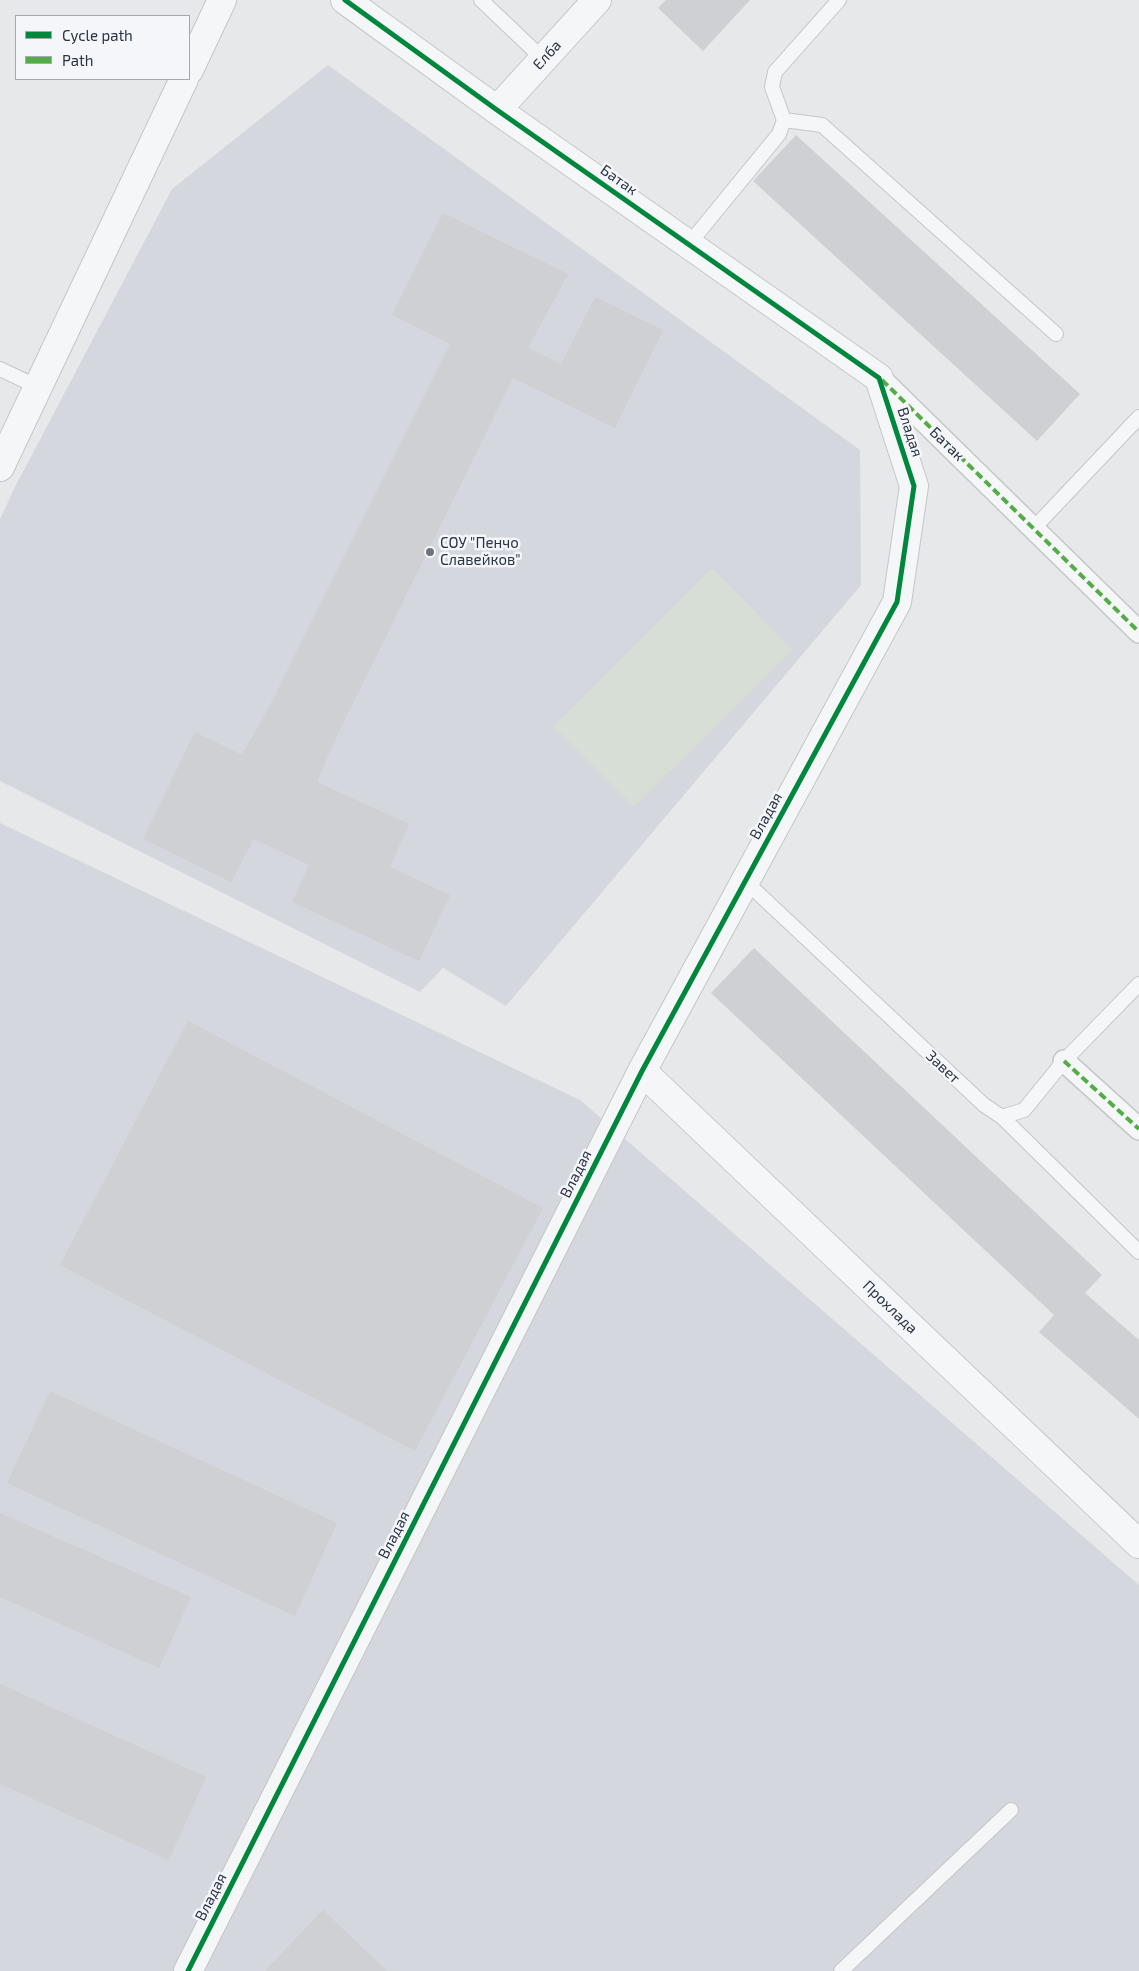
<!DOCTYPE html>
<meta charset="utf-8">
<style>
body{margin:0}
#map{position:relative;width:1139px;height:1971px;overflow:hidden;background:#e6e8ea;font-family:"Exo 2",sans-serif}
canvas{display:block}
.legend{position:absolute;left:15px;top:15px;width:175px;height:65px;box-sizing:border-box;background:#f4f6f9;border:1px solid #a4a8b1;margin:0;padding:6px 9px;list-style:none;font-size:15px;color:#2b3445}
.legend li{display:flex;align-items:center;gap:10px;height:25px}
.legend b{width:25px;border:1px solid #a4a8b1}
</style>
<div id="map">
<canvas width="1139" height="1971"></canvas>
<ul class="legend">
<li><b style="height:6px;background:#00873e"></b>Cycle path</li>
<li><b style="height:6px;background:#54ac47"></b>Path</li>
</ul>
</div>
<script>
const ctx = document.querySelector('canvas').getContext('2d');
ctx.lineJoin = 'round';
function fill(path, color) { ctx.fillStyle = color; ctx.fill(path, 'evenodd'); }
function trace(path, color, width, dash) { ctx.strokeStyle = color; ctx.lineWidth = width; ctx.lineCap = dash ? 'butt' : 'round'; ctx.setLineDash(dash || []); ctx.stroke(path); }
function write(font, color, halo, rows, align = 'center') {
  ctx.font = font + ' "Exo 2",sans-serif'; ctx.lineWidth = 5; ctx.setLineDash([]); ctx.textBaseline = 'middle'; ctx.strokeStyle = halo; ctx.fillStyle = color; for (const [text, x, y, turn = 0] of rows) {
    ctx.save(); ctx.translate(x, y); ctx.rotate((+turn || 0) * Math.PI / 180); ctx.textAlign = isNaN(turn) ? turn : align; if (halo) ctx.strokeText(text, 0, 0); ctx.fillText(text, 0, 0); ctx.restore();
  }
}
fill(new Path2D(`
 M328,65L860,450L861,585L506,1006L443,968L420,992L0,781V519L15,487L172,189Z
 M0,823L580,1100L1139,1585V1971H0Z`), '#d4d7dd');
fill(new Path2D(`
 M712,568L793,650L634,807L553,726Z`), '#d6ded6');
fill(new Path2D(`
 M666,0H750L703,51L658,8Z
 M796,135L1080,394L1037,441L753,181Z
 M443,213L568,274L528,348L561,364L595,297L663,330L615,428L513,378L335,740L317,782L409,824L390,867L450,895L419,961L292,902L309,865L254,839L231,882L143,839L195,732L242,755L269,707L450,344L392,315Z
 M754,948L1102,1275L1085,1293L1139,1340V1419L1039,1332L1054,1315L711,993Z
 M188,1021L543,1208L415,1451L60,1265Z
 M50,1391L337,1523L295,1616L7,1483Z
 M0,1513L191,1597L159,1668L0,1597Z
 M0,1684L206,1777L169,1860L0,1784Z
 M323,1910L387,1971H265Z`), '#ced0d3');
const service = new Path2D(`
 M481,0L543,59
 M784,120L822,125L1056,334
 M689,244L779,134L784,120L772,87L775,72L839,0
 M0,369L38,387
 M1033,529L1139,417
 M745,881L984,1105L1002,1117L1024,1110L1064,1061L1139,984
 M1002,1117L1139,1252
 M841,1971L1011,1810`);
const pedestrian = new Path2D(`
 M880,378L1139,632
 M1064,1061L1139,1129`);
const minor = new Path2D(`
 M189,70L222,0
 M497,110L597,0
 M0,467L184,79
 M642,1071L1139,1544
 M188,1971L642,1071L897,602L914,486L879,378L497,110L345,0`);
trace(service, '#c4c6c8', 16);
trace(pedestrian, '#c4c6c8', 24);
trace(minor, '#c4c6c8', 30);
trace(service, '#f5f6f7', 14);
trace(pedestrian, '#f5f6f7', 21);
trace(minor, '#f5f6f7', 28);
trace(new Path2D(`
 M882,380L1139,632
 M1064,1061L1139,1129`), '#54ac47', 4, [8, 4]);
trace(new Path2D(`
 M188,1971L642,1071L897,602L914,486L879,378L497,110L345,0`), '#00873e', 5);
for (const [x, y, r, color] of [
 [430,552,5,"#6c737f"]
]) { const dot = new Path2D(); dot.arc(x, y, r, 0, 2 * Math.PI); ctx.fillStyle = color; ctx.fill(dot); trace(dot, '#f4f6f9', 2); }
write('15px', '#2b3445', '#f4f6f9', [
 ["Елба",547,55,-48],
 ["Батак",619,180,35],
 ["Владая",910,432,72],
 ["Батак",947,444,44],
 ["Владая",766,816,-61],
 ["Завет",943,1067,43],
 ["Владая",576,1174,-63],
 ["Прохлада",890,1307,44],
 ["Владая",394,1535,-63],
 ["Владая",211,1897,-63]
]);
write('15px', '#2b3445', '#f4f6f9', [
 ["СОУ \"Пенчо",440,543],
 ["Славейков\"",440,560]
], 'left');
</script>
